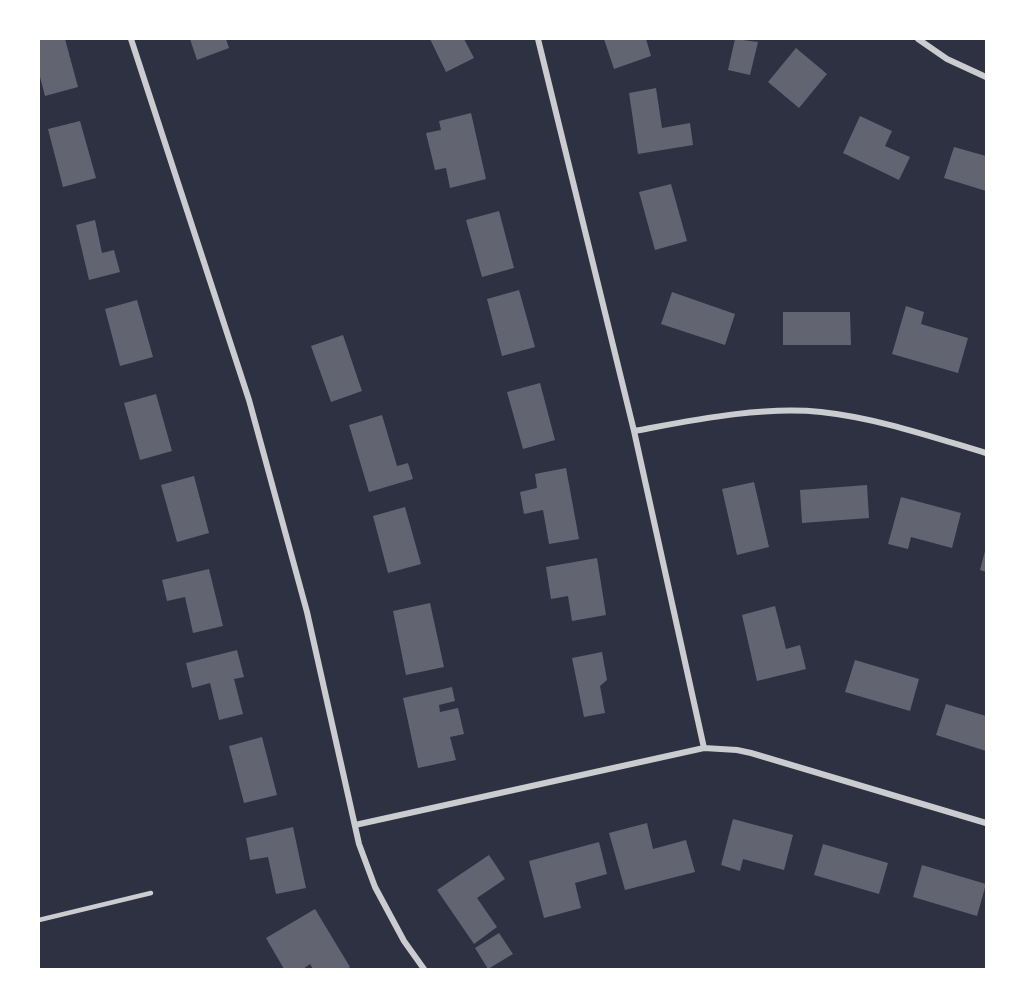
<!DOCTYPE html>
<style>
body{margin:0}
#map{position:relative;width:1025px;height:1008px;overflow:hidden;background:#2d3142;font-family:"Noto Serif",serif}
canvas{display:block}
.frame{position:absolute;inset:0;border:40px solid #fff;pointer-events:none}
</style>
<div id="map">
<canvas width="1025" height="1008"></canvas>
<div class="frame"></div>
</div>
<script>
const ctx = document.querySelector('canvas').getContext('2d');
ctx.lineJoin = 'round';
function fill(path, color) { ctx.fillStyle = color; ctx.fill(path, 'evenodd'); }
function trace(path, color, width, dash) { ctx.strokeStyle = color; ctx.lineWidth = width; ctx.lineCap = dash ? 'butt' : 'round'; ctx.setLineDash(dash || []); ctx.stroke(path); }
fill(new Path2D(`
 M39,39H65L78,87L45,96L39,73Z
 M190,39H226L229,48L197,60Z
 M430,39H464L474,58L446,72Z
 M604,39H646L651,56L614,69Z
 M735,39L758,42L750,75L728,70Z
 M796,48L827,74L799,108L768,82Z
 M656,88L662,128L690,123L693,145L638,154L629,93Z
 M471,113L486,179L450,188L446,168L435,170L426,133L441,130L439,121Z
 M860,116L892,131L885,146L910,157L899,180L843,153Z
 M80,121L96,178L63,187L48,129Z
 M954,147L986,156V191L944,178Z
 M671,184L687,241L655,250L639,192Z
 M499,211L514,268L482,277L466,220Z
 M95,220L102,253L114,250L120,272L89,280L76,225Z
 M519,290L535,347L502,356L487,299Z
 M672,292L735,314L725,345L661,324Z
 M137,300L153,357L120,366L105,309Z
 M906,306L924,312L921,324L968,338L958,373L892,354Z
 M783,312H850L851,345H783Z
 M343,335L362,391L331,402L311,346Z
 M540,383L555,440L523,449L507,392Z
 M156,394L172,451L140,460L124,403Z
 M382,415L397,466L408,463L413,479L369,492L349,425Z
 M566,468L579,539L549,544L543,510L524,514L520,492L537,488L535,474Z
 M194,476L209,533L177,542L161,485Z
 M754,482L769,547L737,555L722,489Z
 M867,485L869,518L802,523L800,490Z
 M901,497L961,513L952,548L911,537L908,549L888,544Z
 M405,507L421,564L388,573L373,516Z
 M985,551H986V572L980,570Z
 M597,558L606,615L572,621L568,596L551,599L546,567Z
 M209,569L223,626L193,633L185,597L167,601L162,580Z
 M430,603L444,667L406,675L393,611Z
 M775,606L786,649L800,645L806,669L757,681L742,615Z
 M237,650L244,677L234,679L243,714L219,720L210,683L192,688L186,663Z
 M602,652L607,680L600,686L605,713L584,717L572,658Z
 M855,660L919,679L910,711L845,692Z
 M452,687L455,701L439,705L440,712L458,708L464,734L450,737L456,760L418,768L403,698Z
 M946,704L986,716V751L936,735Z
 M262,737L277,795L244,803L229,746Z
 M733,819L793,835L784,870L743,859L740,871L721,865Z
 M647,823L653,849L686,840L695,872L625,890L609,833Z
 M293,827L306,888L276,894L268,857L250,860L246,838Z
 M599,842L607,874L575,883L581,908L544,918L529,861Z
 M823,844L888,863L879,894L814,875Z
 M489,855L505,879L477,898L497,927L474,944L437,890Z
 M922,865L986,884L977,916L913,897Z
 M315,909L350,967L347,969H313L310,964L303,969H284L266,938Z
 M499,933L513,954L488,969L475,948Z`), '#626471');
trace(new Path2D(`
 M39,920L151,893`), '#caccd0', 4.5);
trace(new Path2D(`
 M131,39L249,400L307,612L359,844L375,887L404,941L424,969
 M538,39L634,431L704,748
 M918,39L947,59L986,77
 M634,431C694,420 761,406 821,412C877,418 932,437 986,453
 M355,825L704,748L737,750L751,753L986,823`), '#caccd0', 6);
</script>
